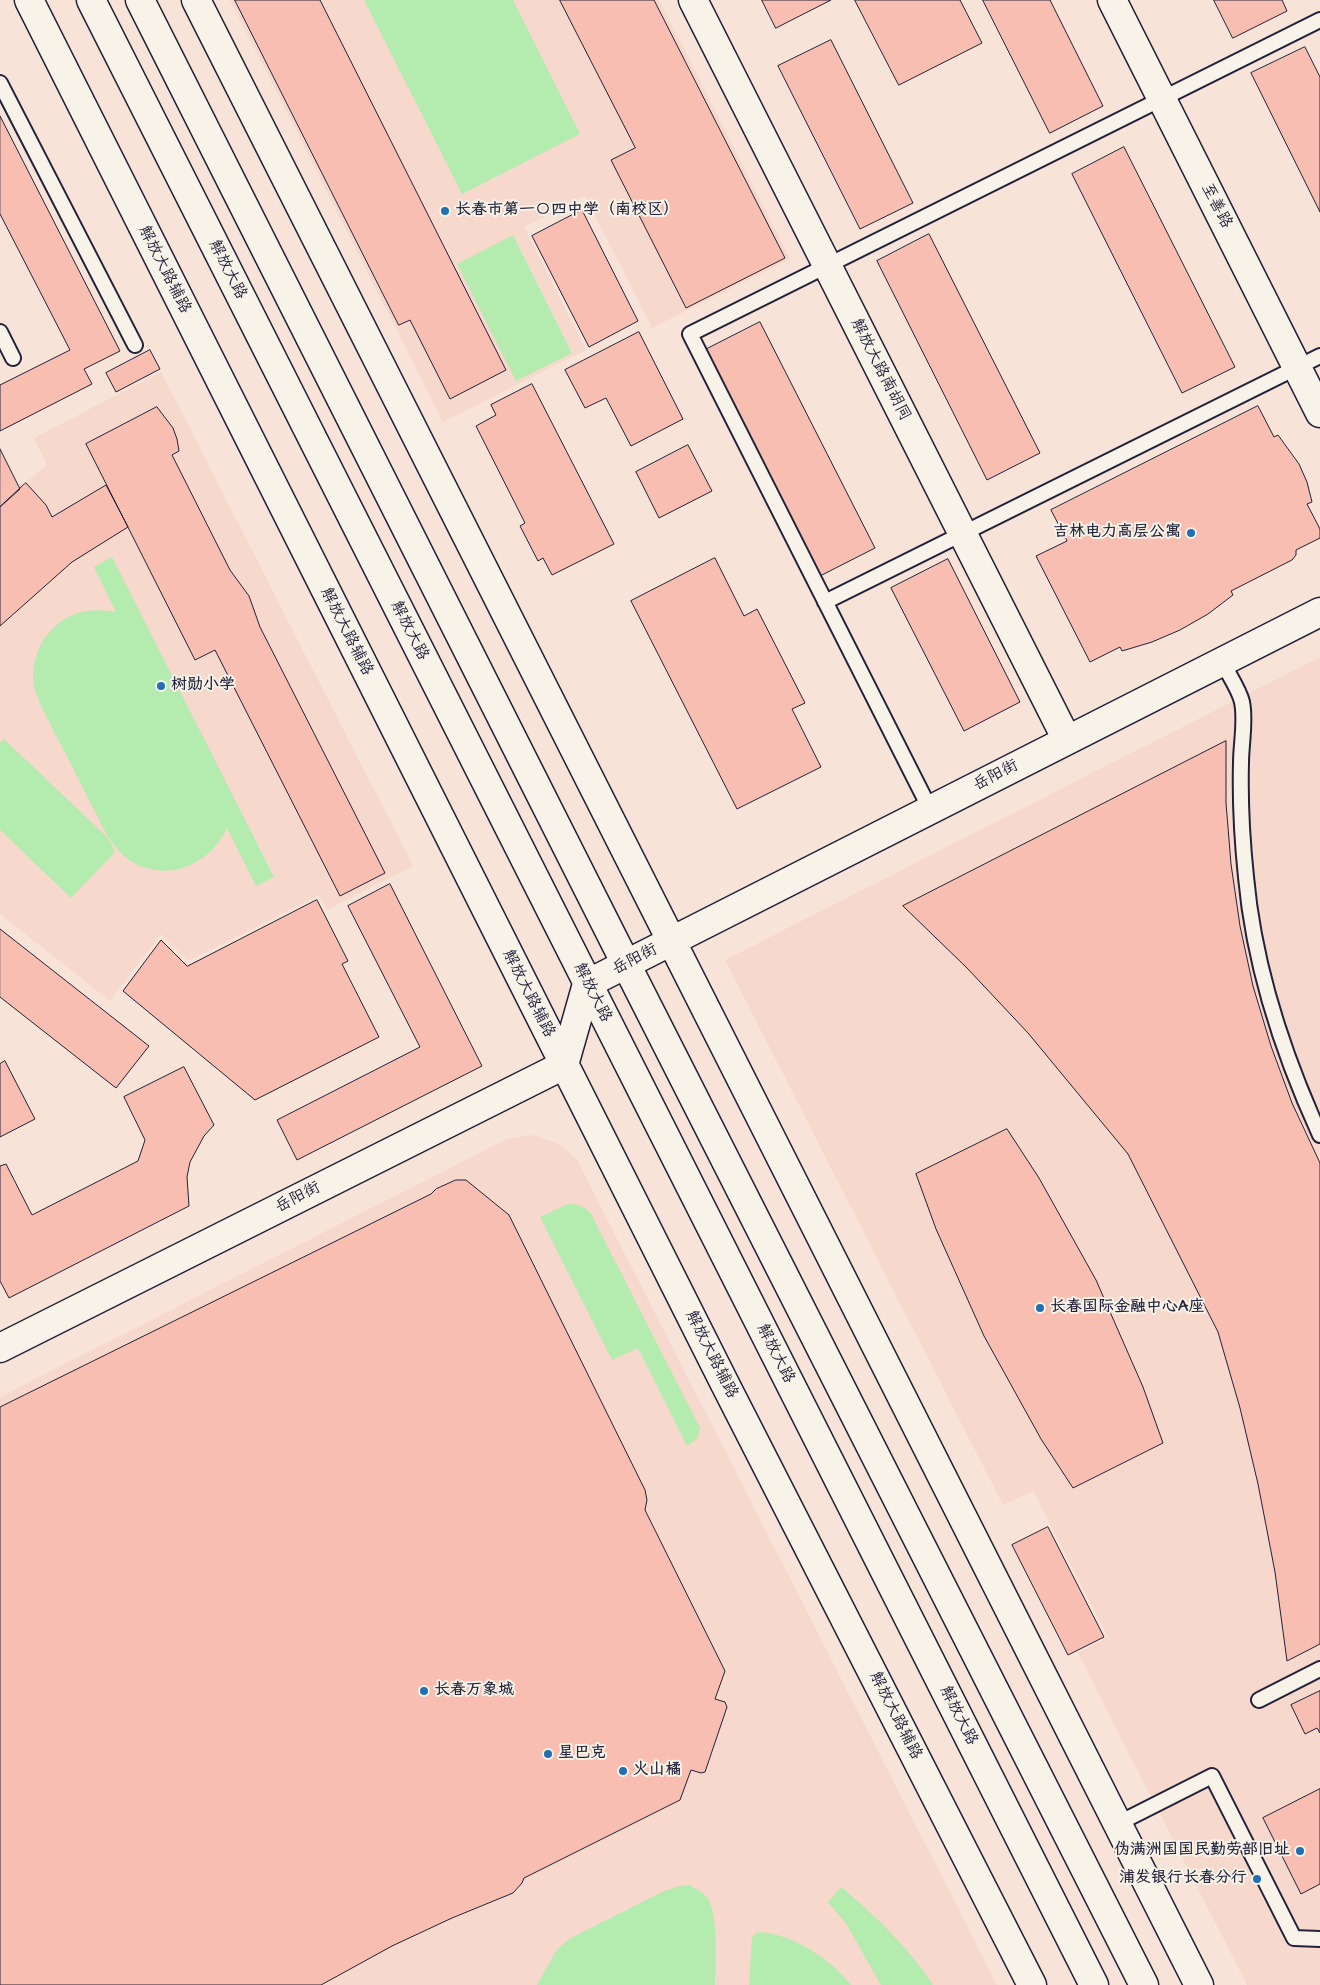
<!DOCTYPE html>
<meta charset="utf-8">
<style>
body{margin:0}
canvas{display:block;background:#f7e3d8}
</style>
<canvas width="1320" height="1985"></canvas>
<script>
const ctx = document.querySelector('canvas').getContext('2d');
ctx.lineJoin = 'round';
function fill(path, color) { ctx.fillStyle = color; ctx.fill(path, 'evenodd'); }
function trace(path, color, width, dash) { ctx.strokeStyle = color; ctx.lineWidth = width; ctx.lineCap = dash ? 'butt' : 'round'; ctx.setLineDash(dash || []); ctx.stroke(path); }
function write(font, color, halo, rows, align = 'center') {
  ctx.font = font + ' "Architects Daughter","LXGW WenKai TC",sans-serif'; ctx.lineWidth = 4; ctx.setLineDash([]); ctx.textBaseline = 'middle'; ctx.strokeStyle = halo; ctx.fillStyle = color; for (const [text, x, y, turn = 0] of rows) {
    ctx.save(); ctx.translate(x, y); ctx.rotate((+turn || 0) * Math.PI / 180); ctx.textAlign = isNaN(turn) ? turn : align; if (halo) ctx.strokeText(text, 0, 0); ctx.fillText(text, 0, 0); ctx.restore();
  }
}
fill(new Path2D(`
 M230,0H659L790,259L652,328L585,196L524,227L586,350L443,422Z
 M161,372L413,866L327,910L319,895L188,961L161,934L110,1001L0,914V449L20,488L47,464L34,438Z
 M1320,657V1985H1247L1078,1653L1108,1637L1033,1491L1003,1505L725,960Z
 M533,1135L557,1143L568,1151L577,1160L997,1985H0V1397L507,1139Z`), '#f7d8cc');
fill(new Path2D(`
 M364,0H513L580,134L462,194Z
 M513,235L572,353L516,381L457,264Z
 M112,557L274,877L256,886L227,828C210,864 170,882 134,863C122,856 114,846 107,835L40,704C38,698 35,692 34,686C29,655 48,622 78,613C90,609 104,610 116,612L94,567Z
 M4,739L108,838L115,852L71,898L0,830V743Z
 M568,1204C578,1204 584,1206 591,1214L700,1428C699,1438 695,1441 687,1446L638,1348L612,1360L540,1217Z
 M689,1885C696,1889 704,1892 708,1899C719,1918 715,1963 715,1985H537L556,1951L569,1939L662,1892L679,1886Z
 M841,1887C875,1915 909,1948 933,1985H881L847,1925L828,1902Z
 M762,1932C796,1936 830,1959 851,1985H749L752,1937L756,1933Z`), '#b4ebae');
const building = new Path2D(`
 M235,0H320L506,370L450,399L410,320L399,325Z
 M560,0H654L785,258L686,308L611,160L635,148Z
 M762,0H831L776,28Z
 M855,0H960L982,43L899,85Z
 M983,0H1050L1103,106L1050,133Z
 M1214,0H1282L1287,11L1233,38Z
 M831,40L913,203L860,229L778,66Z
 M1305,47L1320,77V212L1251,73Z
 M0,116L120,351L84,369L92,384L0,431V385L70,350L0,214Z
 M1124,147L1235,367L1182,393L1072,174Z
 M582,210L638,321L589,347L532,236Z
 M929,234L1040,453L987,480L877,261Z
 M760,322L875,548L820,576L705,350Z
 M639,332L683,419L631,446L606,398L585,408L565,370Z
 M150,350L160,369L116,392L106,373Z
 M532,384L614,544L552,575L543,558L538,561L520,526L525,523L476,426L496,415L491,405Z
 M1258,406L1274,437L1278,435L1299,464L1307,482L1312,502L1307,504L1320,529V538L1296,550V555L1292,560L1231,591L1233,595L1208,614L1180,630L1152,642L1122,651L1120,647L1090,662L1036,556L1067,541L1051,510Z
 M157,407L173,428L177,439L179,451L172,455L230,570L249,596L260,627L385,873L340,896L215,650L195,660L86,444Z
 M688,445L712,491L659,518L636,472Z
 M0,449L20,489L0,507Z
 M26,483L46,505L52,517L106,485L128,527L72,562L0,626V507Z
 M715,558L744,616L757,609L805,703L792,709L821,767L737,809L631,601Z
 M948,559L1020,702L964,731L891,588Z
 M1226,741V803L1231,864L1240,926L1253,986L1271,1046L1292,1103L1320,1163V1644L1287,1661L1275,1572L1258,1484L1240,1408L1218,1332L1128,1154L1028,1033L967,968L903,906Z
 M390,884L482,1066L297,1160L277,1120L420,1047L348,906Z
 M317,900L348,961L342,964L379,1037L255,1100L123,991L161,940L187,966Z
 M0,929L149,1046L116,1088L0,997Z
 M5,1061L35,1119L0,1137V1064Z
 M184,1067L214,1125L204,1136L190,1162L187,1177L189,1206L9,1298L0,1281V1166L6,1164L32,1215L138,1161L145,1140L124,1097Z
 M1007,1129L1039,1178L1096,1280L1143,1387L1163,1443L1073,1488L1041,1439L984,1336L936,1229L916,1174Z
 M456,1180H466L509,1215L645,1490L647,1500L645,1510L725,1671L715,1699L725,1702L727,1707L705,1772L701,1773L691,1770L680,1800L524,1878L522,1883L513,1893L452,1918L392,1946L321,1985H0V1407L431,1194L436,1189Z
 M1048,1527L1104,1637L1068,1655L1012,1545Z
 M1320,1691V1733L1317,1728L1305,1734L1291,1705Z
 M1320,1789V1884L1301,1894L1263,1818Z`);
fill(building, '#f8beb1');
trace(building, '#22223b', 1);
const service = new Path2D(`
 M0,83L135,345
 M0,332L13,358
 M825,602L1320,356
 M1222,661C1228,674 1239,689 1242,702C1246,722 1241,743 1241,763C1240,801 1242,839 1246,877C1254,966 1283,1054 1320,1135
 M930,809L690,334L1320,20
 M1259,1700L1320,1669
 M1117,1824L1212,1776L1294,1938L1320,1939`);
const minor = new Path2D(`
 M693,0L1067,740`);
const tertiary = new Path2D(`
 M29,0L725,1384L1032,1985
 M196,0L1199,1985
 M1112,0L1320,413
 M0,1348L564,1065L587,984L1320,612`);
const primary = new Path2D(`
 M91,0L1094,1985
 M140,0L626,964L1144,1985`);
trace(service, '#22223b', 18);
trace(minor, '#22223b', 31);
trace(tertiary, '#22223b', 31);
trace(primary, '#22223b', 31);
trace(service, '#f7f3e8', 14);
trace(minor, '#f7f3e8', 28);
trace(tertiary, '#f7f3e8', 28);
trace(primary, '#f7f3e8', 28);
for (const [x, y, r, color] of [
 [445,211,5,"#1f6fb2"],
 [1191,533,5,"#1f6fb2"],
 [161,686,5,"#1f6fb2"],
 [1040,1308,5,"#1f6fb2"],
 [424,1691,5,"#1f6fb2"],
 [548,1754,5,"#1f6fb2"],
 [623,1771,5,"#1f6fb2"],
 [1300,1851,5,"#1f6fb2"],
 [1257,1879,5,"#1f6fb2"]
]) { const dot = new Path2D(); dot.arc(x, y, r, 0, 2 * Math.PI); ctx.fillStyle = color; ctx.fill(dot); trace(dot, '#f7f3e8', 2); }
write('16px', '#22223b', '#f7f3e8', [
 ["至善路",1216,206,63],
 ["解放大路辅路",164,270,63],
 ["解放大路",227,270,63],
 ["解放大路南胡同",880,370,63],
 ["解放大路",409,631,63],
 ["解放大路辅路",346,632,63],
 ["岳阳街",996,776,-27],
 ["岳阳街",635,960,-27],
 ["解放大路",592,993,63],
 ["解放大路辅路",528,994,63],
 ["岳阳街",298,1198,-27],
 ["解放大路",775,1354,63],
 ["解放大路辅路",711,1355,63],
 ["解放大路辅路",895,1716,63],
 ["解放大路",958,1716,63]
]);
write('bold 16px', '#22223b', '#f7f3e8', [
 ["长春市第一〇四中学（南校区）",455,211],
 ["吉林电力高层公寓",1181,533,"right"],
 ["树勋小学",171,686],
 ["长春国际金融中心A座",1050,1308],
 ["长春万象城",434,1691],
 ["星巴克",558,1754],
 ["火山橘",633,1771],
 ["伪满洲国国民勤劳部旧址",1290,1851,"right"],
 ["浦发银行长春分行",1247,1879,"right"]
], 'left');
</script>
